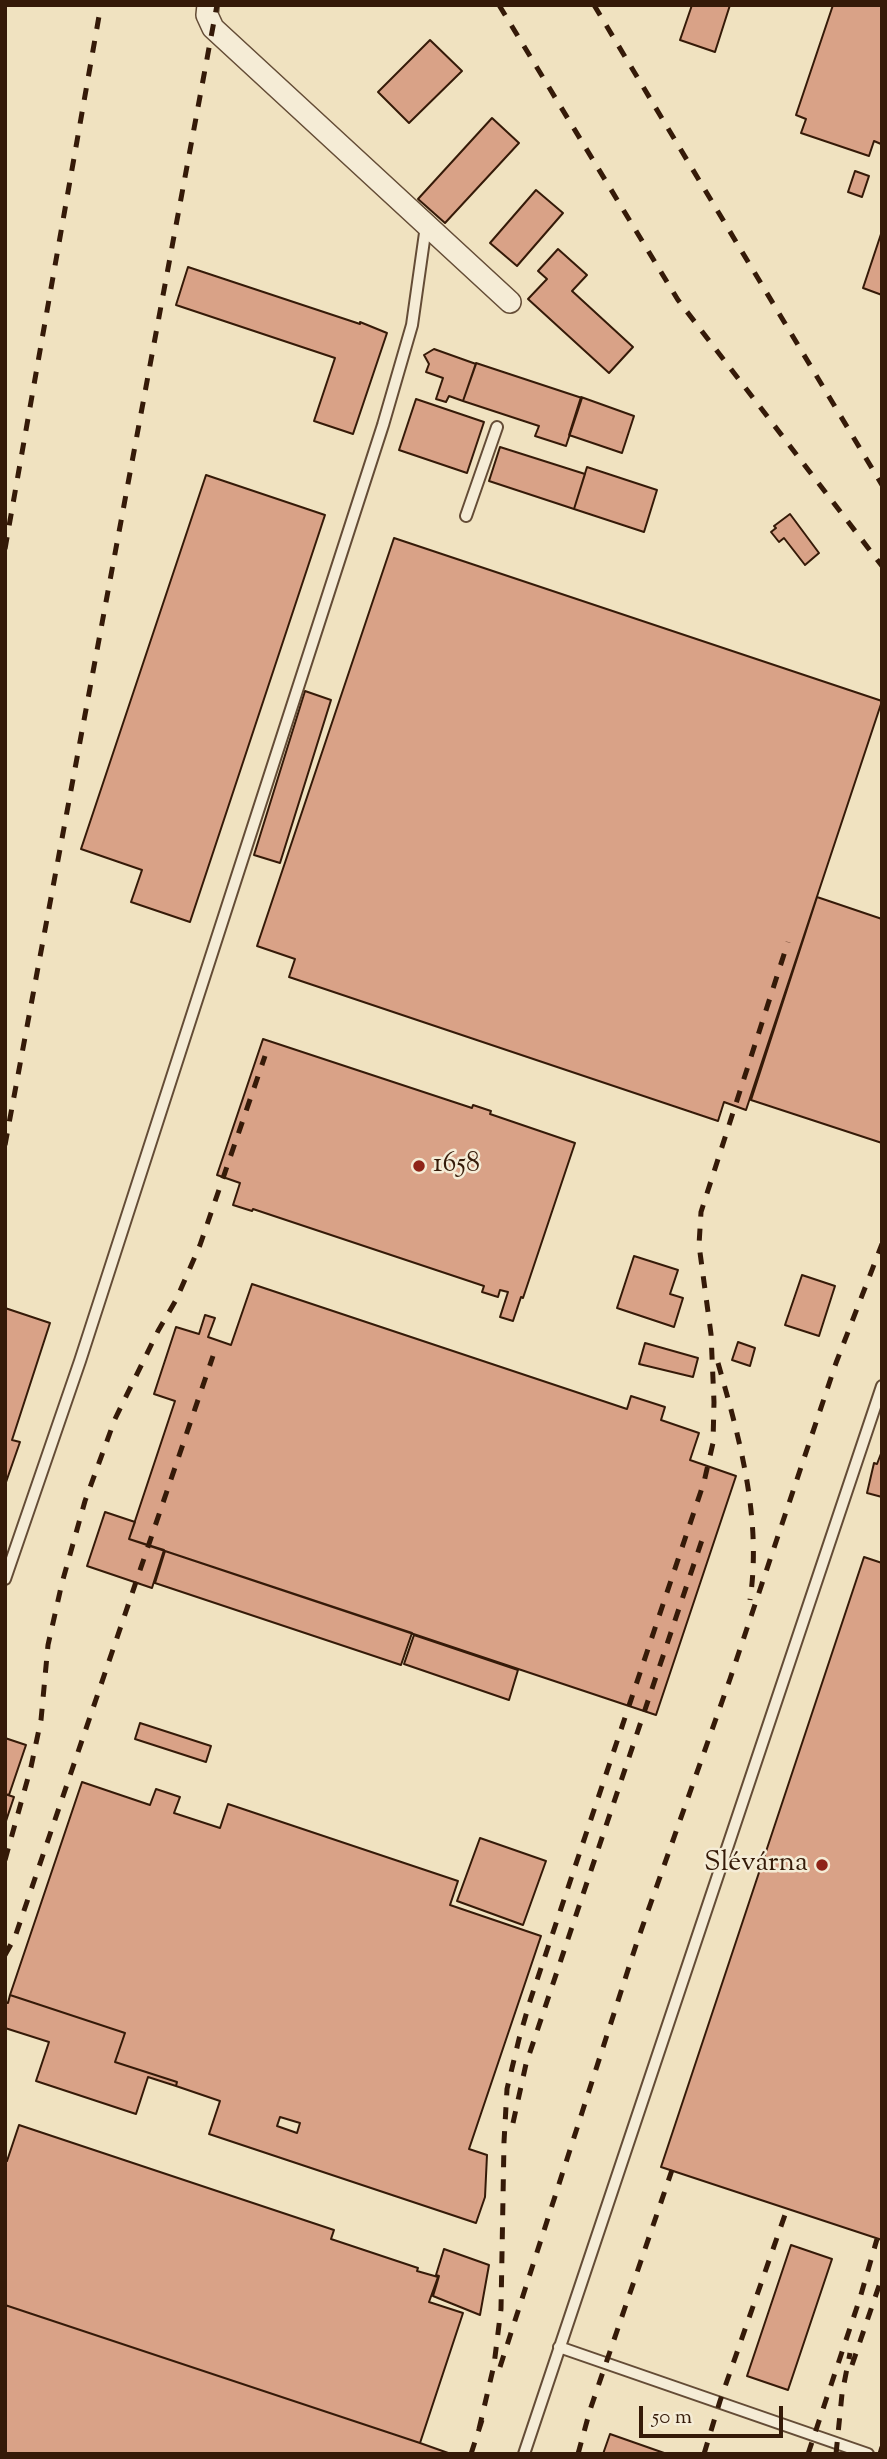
<!DOCTYPE html>
<meta charset="utf-8">
<style>
body{margin:0}
#map{position:relative;width:887px;height:2459px;overflow:hidden;background:#f0e2c0;font-family:"Sorts Mill Goudy",serif}
canvas{display:block}
.frame{position:absolute;inset:0;border:7px solid #351a08;pointer-events:none}
.scale{position:absolute;left:639px;top:2406px;width:144px;height:32px;box-sizing:border-box;border:4px solid #351a08;border-top:0;padding-left:9px;font-size:21px;line-height:24px;white-space:nowrap;color:#351a08;-webkit-text-stroke:5px #f5ecd6;paint-order:stroke}
</style>
<div id="map">
<canvas width="887" height="2459"></canvas>
<div class="frame"></div>
<div class="scale">50 m</div>
</div>
<script>
const ctx = document.querySelector('canvas').getContext('2d');
ctx.lineJoin = 'round';
function fill(path, color) { ctx.fillStyle = color; ctx.fill(path, 'evenodd'); }
function trace(path, color, width, dash) { ctx.strokeStyle = color; ctx.lineWidth = width; ctx.lineCap = dash ? 'butt' : 'round'; ctx.setLineDash(dash || []); ctx.stroke(path); }
function write(font, color, halo, rows, align = 'center') {
  ctx.font = font + ' "Sorts Mill Goudy",serif'; ctx.lineWidth = 5; ctx.setLineDash([]); ctx.textBaseline = 'middle'; ctx.strokeStyle = halo; ctx.fillStyle = color; for (const [text, x, y, turn = 0] of rows) {
    ctx.save(); ctx.translate(x, y); ctx.rotate((+turn || 0) * Math.PI / 180); ctx.textAlign = isNaN(turn) ? turn : align; if (halo) ctx.strokeText(text, 0, 0); ctx.fillText(text, 0, 0); ctx.restore();
  }
}
const building = new Path2D(`
 M692,5H730L715,52L680,40Z
 M833,5H882V141L881,144L874,141L869,156L801,133L806,119L796,115Z
 M430,40L462,71L409,123L378,92Z
 M492,118L519,143L445,223L418,199Z
 M855,171L869,176L862,197L848,192Z
 M536,190L563,213L517,266L490,243Z
 M882,231V295L863,288Z
 M558,249L587,275L572,291L633,347L609,373L528,299L547,279L538,271Z
 M188,267L360,324V322L387,333L353,434L314,421L335,358L176,305Z
 M434,349L476,364L463,401L449,396L446,402L436,399L443,378L426,372L429,364L424,355Z
 M476,363L582,398L566,446L535,436L539,426L463,401Z
 M581,397L634,416L622,453L569,435Z
 M416,399L484,422L467,473L399,450Z
 M500,447L585,474L574,509L489,481Z
 M587,467L657,490L644,532L574,509Z
 M206,475L325,515L190,922L131,902L142,870L81,849Z
 M790,514L819,553L805,565L784,538L779,542L771,532L776,528L774,526Z
 M394,538L882,701L746,1110L724,1102L718,1121L289,977L295,959L257,946Z
 M305,691L331,700L280,863L254,855Z
 M817,897L882,919V1143L751,1100Z
 M263,1039L472,1108L473,1105L491,1111L490,1114L575,1143L523,1298L521,1297L513,1321L500,1317L508,1292L500,1290L498,1297L482,1292L484,1286L253,1209L252,1211L233,1205L240,1183L217,1175Z
 M634,1256L678,1270L670,1294L683,1298L674,1327L617,1308Z
 M802,1275L835,1286L819,1336L785,1325Z
 M252,1284L627,1409L631,1396L665,1407L661,1420L699,1433L690,1460L736,1476L656,1715L129,1539L175,1401L154,1394L176,1327L199,1334L205,1315L215,1318L208,1337L231,1345Z
 M5,1308L50,1323L12,1440L20,1442L5,1485Z
 M738,1342L755,1348L750,1366L732,1360Z
 M645,1343L698,1358L693,1377L639,1364Z
 M882,1451V1497L867,1493L874,1463L877,1464Z
 M105,1512L135,1522L129,1539L164,1550L152,1588L87,1566Z
 M165,1551L412,1633L401,1665L155,1583Z
 M864,1557L882,1563V2240L661,2167Z
 M414,1635L518,1670L509,1700L404,1664Z
 M140,1723L211,1746L206,1762L135,1739Z
 M5,1738L26,1745L9,1795L5,1794Z
 M82,1782L150,1805L156,1789L180,1797L174,1813L220,1828L228,1804L458,1881L450,1905L541,1936L469,2149L487,2155L485,2197L476,2223L209,2134L220,2101L176,2086L177,2082L115,2062L125,2033L10,1995ZM280,2117L300,2123L297,2133L277,2126Z
 M5,1794L14,1797L5,1824Z
 M480,1838L546,1861L523,1925L457,1901Z
 M10,1995L125,2033L115,2062L177,2082L176,2086L148,2077L136,2114L36,2081L49,2042L5,2028V2002L8,2003Z
 M19,2125L334,2230L331,2239L418,2268L417,2271L438,2277L429,2302L463,2313L420,2443L5,2305V2160L7,2161Z
 M791,2245L832,2259L788,2390L747,2376Z
 M444,2249L489,2265L480,2315L433,2296L439,2276L436,2275Z
 M5,2305L420,2443L451,2454H5Z
 M610,2434L667,2454H603Z`);
fill(building, '#d9a287');
trace(building, '#351a08', 2);
const service = new Path2D(`
 M466,516L497,427
 M5,1579L80,1361L383,425L412,325L426,226
 M559,2347L868,2454
 M524,2454L882,1386`);
const minor = new Path2D(`
 M208,5L207,15L213,28L510,302`);
trace(service, '#644c36', 14);
trace(minor, '#644c36', 24);
trace(service, '#f5ecd6', 10);
trace(minor, '#f5ecd6', 21);
trace(new Path2D(`
 M499,5L678,300L882,566
 M594,5L882,485
 M5,549L101,5
 M5,1145L217,5
 M718,1363C740,1440 762,1519 750,1600
 M5,1860L31,1767L41,1720L48,1645L62,1583L85,1501L115,1419L158,1331L176,1300L200,1245L265,1056
 M5,1955L15,1937L213,1356
 M513,2123L526,2064L703,1537
 M852,2365L882,2277
 M500,2367L637,1942L730,1679L836,1363L882,1244
 M479,2429L494,2365L501,2309L504,2142L507,2089L519,2039L530,2001L704,1482L713,1443L714,1402L711,1334L699,1245L701,1212L788,942
 M471,2454L482,2420
 M578,2454L590,2410L672,2170
 M704,2454L720,2401L787,2209
 M808,2454L860,2298L877,2239
 M836,2454L842,2394L850,2353
 M880,2454L882,2447`), '#351a08', 5, [12, 12]);
for (const [x, y, r, color] of [
 [419,1166,7,"#8f2418"],
 [822,1865,7,"#8f2418"]
]) { const dot = new Path2D(); dot.arc(x, y, r, 0, 2 * Math.PI); ctx.fillStyle = color; ctx.fill(dot); trace(dot, '#f5ecd6', 2.5); }
write('28px', '#351a08', '#f5ecd6', [
 ["1658",433,1166],
 ["Slévárna",808,1865,"right"]
], 'left');
</script>
